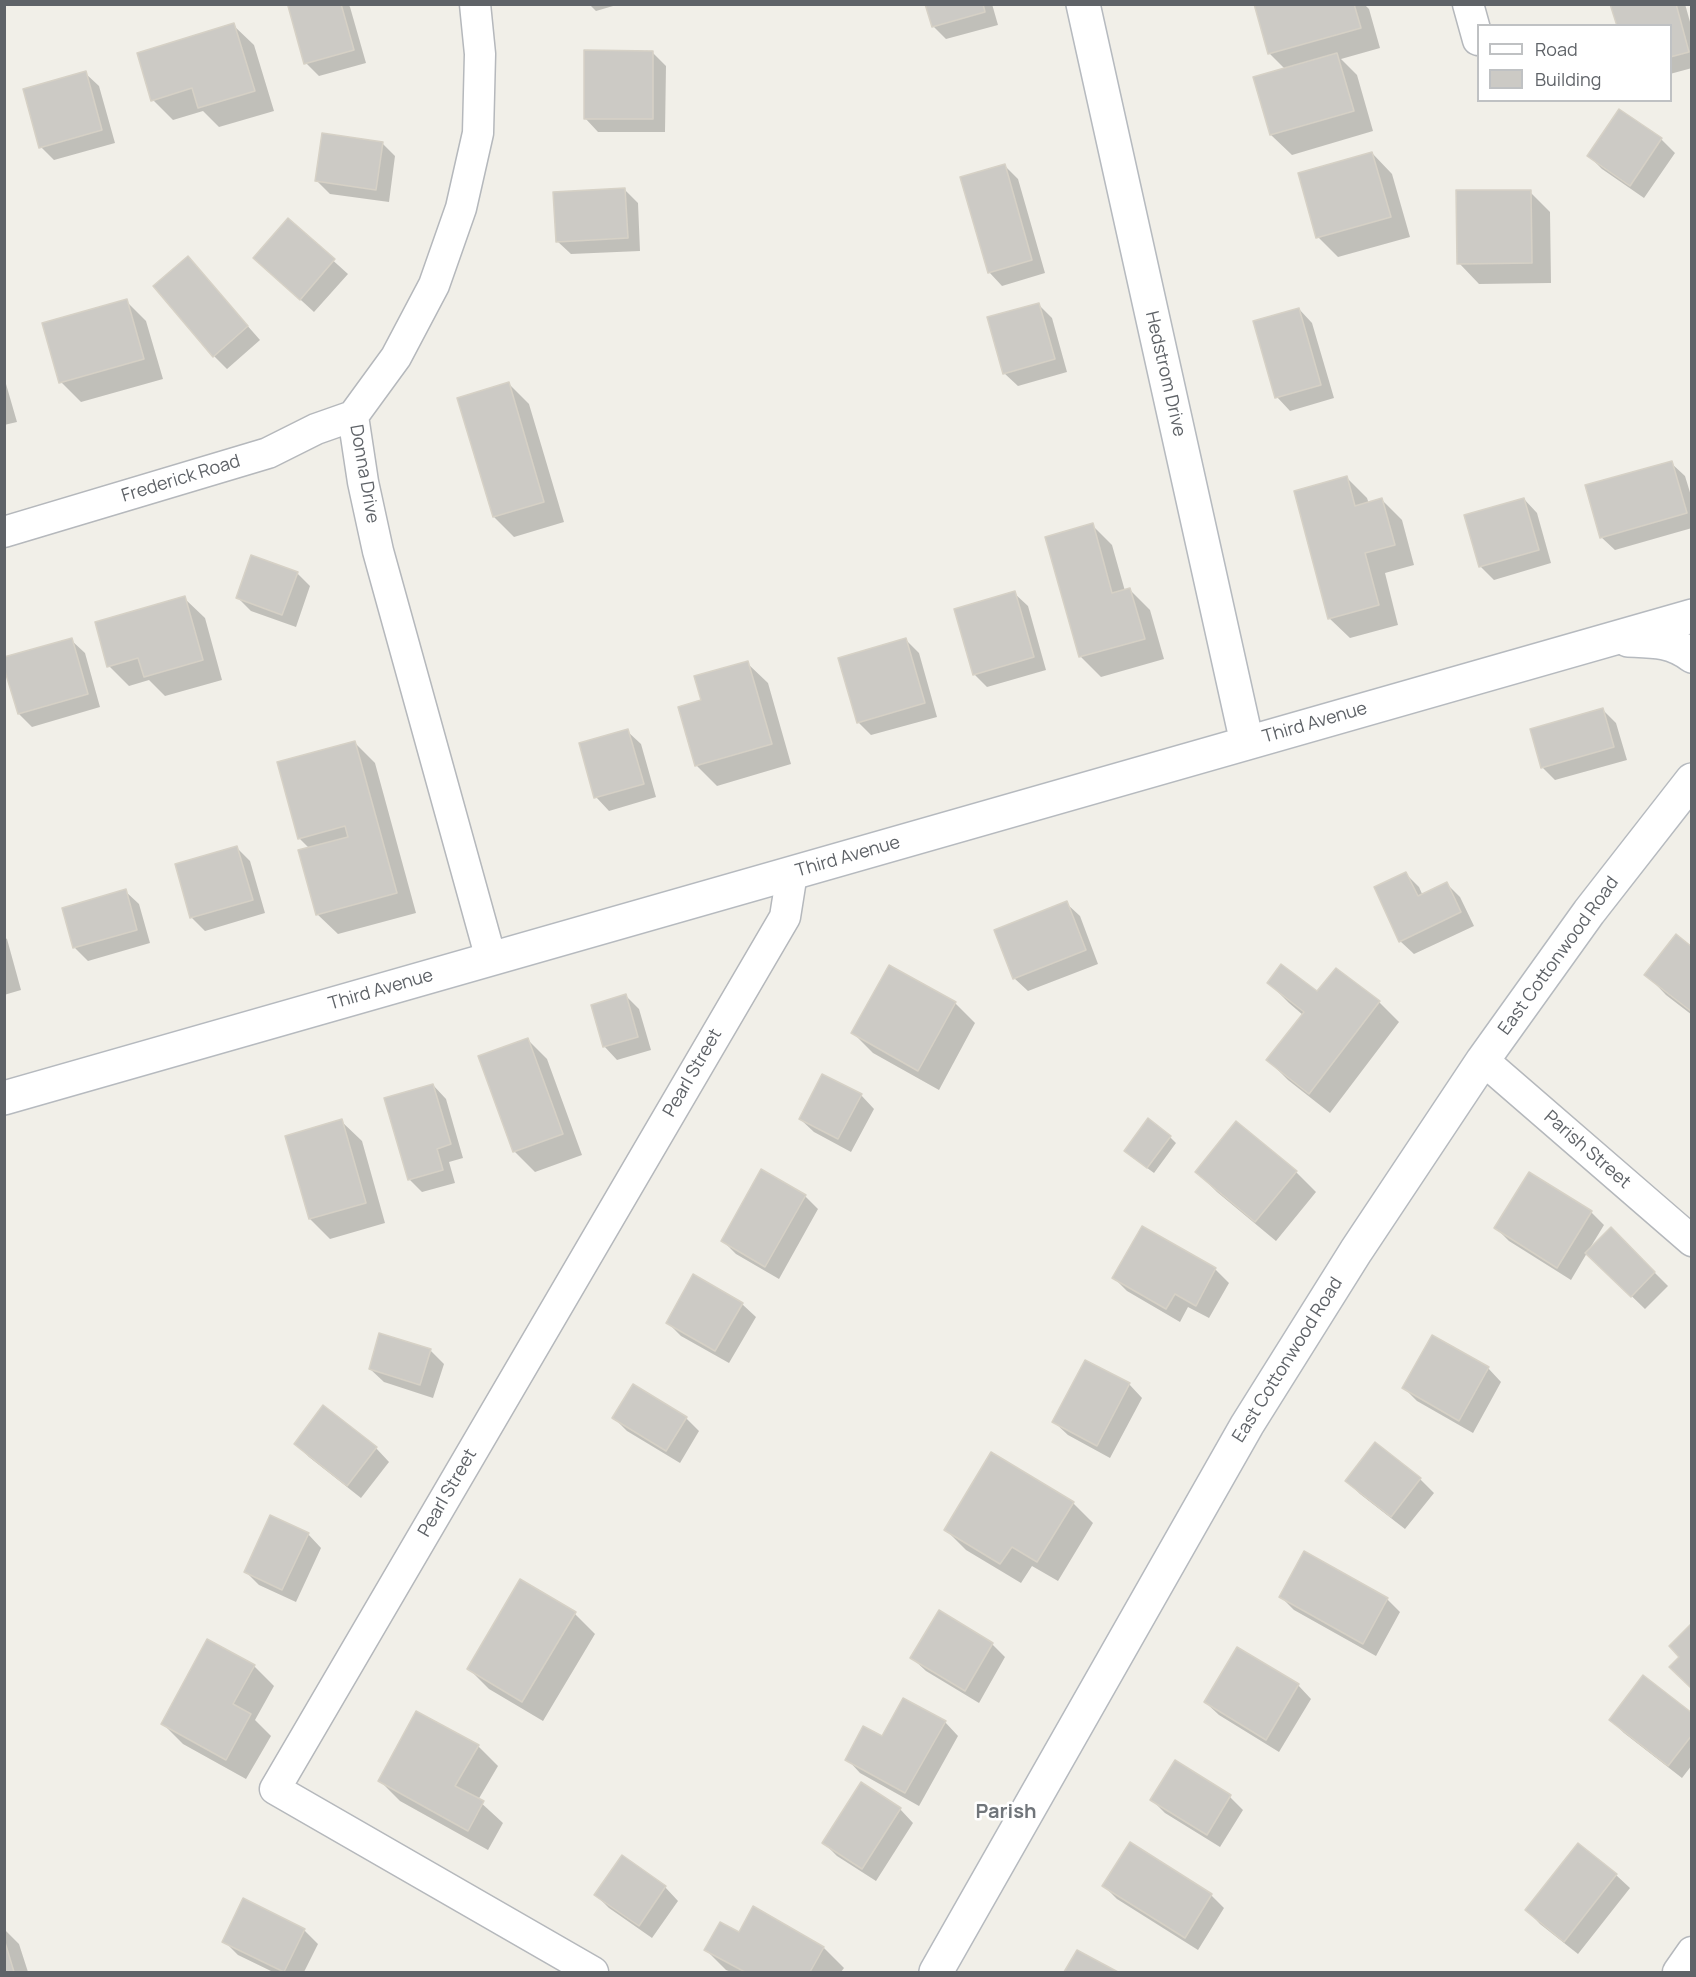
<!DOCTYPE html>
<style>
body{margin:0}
#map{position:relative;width:1696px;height:1977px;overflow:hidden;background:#f1efe8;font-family:Manrope,sans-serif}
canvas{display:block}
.frame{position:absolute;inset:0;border:6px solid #5f6368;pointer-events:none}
.legend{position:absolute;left:1477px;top:24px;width:195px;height:78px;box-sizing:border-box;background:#fff;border:2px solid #bfc1c3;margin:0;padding:8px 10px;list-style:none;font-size:18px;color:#5f6368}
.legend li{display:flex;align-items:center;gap:12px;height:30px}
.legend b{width:30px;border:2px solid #bfc1c3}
</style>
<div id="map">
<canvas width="1696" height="1977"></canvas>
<div class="frame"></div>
<ul class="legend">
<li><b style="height:8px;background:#fff"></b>Road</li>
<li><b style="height:16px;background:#cccac5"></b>Building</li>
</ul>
</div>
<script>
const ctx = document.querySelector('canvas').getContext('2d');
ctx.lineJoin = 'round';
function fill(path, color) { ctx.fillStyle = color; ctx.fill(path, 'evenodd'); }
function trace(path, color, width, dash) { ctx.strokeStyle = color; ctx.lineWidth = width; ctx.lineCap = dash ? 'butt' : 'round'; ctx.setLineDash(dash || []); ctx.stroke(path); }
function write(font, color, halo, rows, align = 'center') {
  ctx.font = font + ' Manrope,sans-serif'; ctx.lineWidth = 5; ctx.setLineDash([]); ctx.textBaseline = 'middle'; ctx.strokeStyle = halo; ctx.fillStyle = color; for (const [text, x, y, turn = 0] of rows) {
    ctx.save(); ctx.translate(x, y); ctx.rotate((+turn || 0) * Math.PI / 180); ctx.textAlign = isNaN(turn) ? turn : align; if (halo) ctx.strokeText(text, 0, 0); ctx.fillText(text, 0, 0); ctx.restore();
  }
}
fill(new Path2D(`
 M299,4H348L350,7L366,63L319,76L306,63Z
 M589,4H620L596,11Z
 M927,4H992L998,25L946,39L933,26Z
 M1255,4H1364L1369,9L1380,48L1341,59L1357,75L1373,131L1292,155L1271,135L1285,69L1269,53Z
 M1612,4H1685L1692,29V68L1670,74V26Z
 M233,25L254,45L274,111L219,127L203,111L173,120L153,100Z
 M652,52L666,66L665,132H598L585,118Z
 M85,73L99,86L115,143L54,160L41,147Z
 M1619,111L1661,139L1675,153L1644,198L1602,169L1589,156Z
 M382,143L395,156L389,202L330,194L316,180Z
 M1372,153L1392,174L1410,237L1338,257L1318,237Z
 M1005,166L1018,179L1045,273L1002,286L989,272Z
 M625,190L638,203L640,251L571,254L557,241Z
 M1530,192L1550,212L1551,283L1479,284L1459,263Z
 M288,220L348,274L314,312L255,258Z
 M188,258L260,340L227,369L214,356Z
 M126,301L146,321L163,379L81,402L61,382Z
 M1038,304L1052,318L1067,372L1018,386L1004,373Z
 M1299,309L1312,323L1334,398L1290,411L1277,397Z
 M4,377L17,422L4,425Z
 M509,384L529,404L564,522L514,537L494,517Z
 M1671,463L1685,476L1692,499V528L1615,550L1601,537Z
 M1347,478L1367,498L1369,504L1382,500L1402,520L1414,565L1385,573L1398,625L1350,638L1329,618Z
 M1524,499L1537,513L1551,563L1494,580L1480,566Z
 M1092,525L1112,545L1125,591L1130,590L1150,610L1164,659L1101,677L1081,657L1046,538Z
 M297,573L310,586L296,627L251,611L238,598Z
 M1014,593L1028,606L1046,670L987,687L974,674Z
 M184,598L205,618L222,680L165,696L149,680L129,686L109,666Z
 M71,640L85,653L100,707L32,727L19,714Z
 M906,640L919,653L937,717L871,735L858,722Z
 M747,663L768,683L791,764L717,786L696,765L703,701Z
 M1603,710L1616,723L1627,760L1555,780L1542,767Z
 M627,731L641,744L656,797L609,811L596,797Z
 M355,743L375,763L416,913L338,934L317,914L310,849L299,838Z
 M237,848L250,861L265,913L205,931L191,917Z
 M1406,874L1419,887L1423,896L1447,884L1460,897L1474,926L1414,954L1400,941Z
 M125,891L139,904L150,943L88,961L75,948L63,909Z
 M1066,903L1080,916L1098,964L1028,991L1014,978Z
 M4,937L7,939L21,990L4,995Z
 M1692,949V1015L1666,995L1646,974Z
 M1269,983L1318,993L1379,1002L1399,1022L1330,1113L1288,1080L1268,1060L1303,1015L1289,1003Z
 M626,996L639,1009L651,1050L617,1060L604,1046Z
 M955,1003L975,1023L939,1090L873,1053L853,1033Z
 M527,1039L547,1059L582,1155L535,1172L514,1151Z
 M433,1085L446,1099L463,1158L449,1162L455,1183L422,1192L409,1179Z
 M861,1095L874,1109L851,1152L814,1132L800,1119Z
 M341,1121L362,1141L385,1223L330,1239L310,1219Z
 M1170,1137L1176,1143L1154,1173L1132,1157Z
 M1197,1172H1296L1316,1192L1276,1241L1217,1192Z
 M805,1196L818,1209L779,1279L736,1254L723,1241Z
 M1591,1212L1604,1225L1590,1248L1611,1229L1668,1286L1645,1309L1587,1253L1571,1280L1509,1241L1496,1228Z
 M1142,1228L1216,1270L1229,1283L1209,1318L1188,1307L1180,1322L1127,1291L1114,1278Z
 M742,1304L756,1317L729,1363L681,1336L668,1323Z
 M430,1350L444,1364L433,1398L384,1382L370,1369Z
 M1488,1368L1501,1382L1473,1433L1417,1401L1404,1388Z
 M1129,1384L1142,1398L1110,1458L1068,1435L1054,1422Z
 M324,1408L376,1448L389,1462L361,1498L309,1457L296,1444Z
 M614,1418H686L699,1431L680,1463L627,1431Z
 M1375,1444L1420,1479L1434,1493L1405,1529L1360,1494L1347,1481Z
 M1073,1503L1093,1523L1058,1581L1032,1566L1021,1583L966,1550L946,1530Z
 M308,1534L321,1548L296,1602L259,1585L246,1572Z
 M1281,1597L1387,1599L1400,1612L1376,1656L1294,1610Z
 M575,1614L595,1634L543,1721L489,1689L469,1669Z
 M992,1644L1005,1657L979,1703L926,1671L912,1658Z
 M254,1666L274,1686L255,1720L271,1736L246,1779L183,1744L163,1724Z
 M1298,1685L1311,1699L1279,1752L1219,1715L1205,1702Z
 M1692,1715V1765L1682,1778L1624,1733L1611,1720Z
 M945,1722L958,1736L919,1806L860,1773L847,1759L883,1738Z
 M478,1746L498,1766L478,1800L503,1823L488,1850L400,1801L380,1781Z
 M1230,1797L1243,1810L1220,1847L1165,1813L1152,1800Z
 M900,1809L913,1823L876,1881L837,1856L824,1843Z
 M1578,1845L1616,1875L1630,1888L1578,1954L1540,1924L1527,1910Z
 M1104,1886L1211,1895L1224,1908L1198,1950L1117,1899Z
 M665,1887L678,1901L652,1938L609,1908L596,1895Z
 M244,1900L305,1931L318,1944L304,1972H273L238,1955L224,1941Z
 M753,1908L824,1948L844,1968L841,1972H731L726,1970L706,1950L739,1934Z
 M4,1929L19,1944L28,1972H4Z
 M1078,1952L1115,1972H1066Z`), '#0003');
const building = new Path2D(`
 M294,4H341L354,50L304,64L288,6Z
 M925,4H983L985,12L932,27Z
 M1254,4H1354L1361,28L1268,54Z
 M1610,4H1676L1689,52L1670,57V26H1617Z
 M234,23L255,91L198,108L192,88L151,101L137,53Z
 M584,50L653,51V119H584Z
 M1337,53L1354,111L1270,135L1253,77Z
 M86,71L102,130L39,148L23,89Z
 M1619,109L1662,138L1630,186L1587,156Z
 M322,133L383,142L376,190L315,181Z
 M1372,152L1391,217L1316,238L1298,173Z
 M1005,164L1032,260L988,273L960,177Z
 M625,188L628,238L556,242L553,192Z
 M1456,190H1531L1532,263L1457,264Z
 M288,218L335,259L300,300L253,258Z
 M188,256L248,326L213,357L153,286Z
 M127,299L144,359L59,383L42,323Z
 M1039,303L1055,359L1003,374L987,317Z
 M1299,308L1321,385L1275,398L1253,321Z
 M509,382L544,502L493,517L457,398Z
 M1672,461L1687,513L1600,538L1585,485Z
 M1347,476L1355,506L1382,498L1395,545L1365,553L1379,605L1328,619L1294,491Z
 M1524,498L1539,550L1479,567L1464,515Z
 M1093,523L1112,593L1130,588L1145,639L1079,657L1045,537Z
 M251,555L298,572L282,615L236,598Z
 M1015,591L1034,657L973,675L954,609Z
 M185,596L203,660L144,677L138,658L107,667L95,622Z
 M72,638L88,694L18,714L4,668V657Z
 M906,638L925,703L857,723L838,658Z
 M748,661L772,744L695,766L678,707L701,700L694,676Z
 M1603,708L1614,747L1541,768L1530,729Z
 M628,729L644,784L594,798L579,743Z
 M355,741L397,893L316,915L298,850L348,837L345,826L298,839L277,762Z
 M237,846L253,900L190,918L175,864Z
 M1406,872L1418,896L1447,882L1461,912L1399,942L1374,887Z
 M126,889L137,930L73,948L62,908Z
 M1067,901L1086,950L1013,979L994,930Z
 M1676,934L1692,947V1012L1644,975Z
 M1281,964L1317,991L1336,968L1380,1001L1309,1094L1266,1060L1304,1012L1267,983Z
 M889,965L956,1002L918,1071L851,1033Z
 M626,994L638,1037L603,1047L591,1005Z
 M528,1038L563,1134L513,1152L478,1056Z
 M822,1074L862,1094L838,1139L799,1119Z
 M433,1084L451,1144L437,1149L443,1170L408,1180L384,1098Z
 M1148,1118L1171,1136L1147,1168L1124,1151Z
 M342,1119L366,1203L309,1219L285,1136Z
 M1236,1121L1297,1171L1255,1222L1195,1172Z
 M761,1169L806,1195L765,1267L721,1241Z
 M1529,1172L1592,1211L1557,1268L1494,1228Z
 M1142,1226L1216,1268L1196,1306L1175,1294L1166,1309L1112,1278Z
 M1611,1227L1655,1272L1631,1297L1585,1253Z
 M693,1274L743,1303L715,1351L666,1323Z
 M379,1333L431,1349L420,1385L369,1369Z
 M1432,1335L1489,1367L1459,1421L1402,1388Z
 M1085,1360L1130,1383L1097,1446L1052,1422Z
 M633,1384L687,1417L666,1451L612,1418Z
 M323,1405L377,1447L347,1486L294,1444Z
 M1375,1442L1421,1478L1391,1517L1345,1481Z
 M991,1452L1074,1502L1037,1562L1012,1547L1000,1564L944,1530Z
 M270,1515L309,1533L282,1590L244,1572Z
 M1304,1551L1388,1598L1363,1644L1279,1597Z
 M520,1579L576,1612L522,1702L467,1669Z
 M939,1610L993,1643L965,1691L910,1658Z
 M1691,1624H1692V1689L1669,1667L1679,1657L1669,1646Z
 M207,1639L255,1665L233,1704L251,1714L226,1760L161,1724Z
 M1237,1647L1299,1684L1266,1740L1204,1702Z
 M1643,1675L1692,1713V1735L1668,1766L1609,1720Z
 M903,1698L946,1721L905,1793L845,1760L863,1726L882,1736Z
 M416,1711L479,1745L455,1786L484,1801L468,1831L378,1781Z
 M1175,1760L1231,1795L1207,1835L1150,1800Z
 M861,1782L901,1808L862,1869L822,1843Z
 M1130,1842L1212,1894L1185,1938L1102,1886Z
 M1578,1843L1617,1874L1564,1942L1525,1910Z
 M622,1855L666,1886L639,1926L594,1895Z
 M243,1898L305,1929L284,1972L222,1942Z
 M753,1906L824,1947L810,1972H745L704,1950L720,1922L739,1932Z
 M4,1939L14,1972H4Z
 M1077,1950L1118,1972H1064Z`);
fill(building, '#cccac5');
trace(building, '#d6d1c6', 1.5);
const street = new Path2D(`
 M475,4L480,54L478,133L461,208L434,285L396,357L353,416L363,482L378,551L491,959
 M1468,4L1478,40
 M4,532L268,453L316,429L353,416
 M1483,1060L1692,1241
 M593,1972L275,1789L785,917L792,873
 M1678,1972L1692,1952`);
const secondary = new Path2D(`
 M1083,4L1247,743
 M1628,640C1652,641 1671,640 1692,656
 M4,1098L1692,616
 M936,1972L1247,1425L1356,1251L1483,1060L1589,912L1692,780`);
trace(street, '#b5b8bc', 33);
trace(secondary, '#b6babf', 36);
trace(street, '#fff', 30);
trace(secondary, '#fff', 33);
write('18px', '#5f6368', '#fff', [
 ["Hedstrom Drive",1165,374,77],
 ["Donna Drive",364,474,80],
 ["Frederick Road",181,479,-17],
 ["Third Avenue",1315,723,-16],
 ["Third Avenue",848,857,-16],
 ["East Cottonwood Road",1559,956,-54],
 ["Third Avenue",381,990,-16],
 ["Pearl Street",693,1073,-60],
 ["Parish Street",1587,1150,41],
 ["East Cottonwood Road",1288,1360,-58],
 ["Pearl Street",448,1493,-60]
]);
write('bold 20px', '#70757a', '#fff', [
 ["Parish",1006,1812]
]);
</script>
